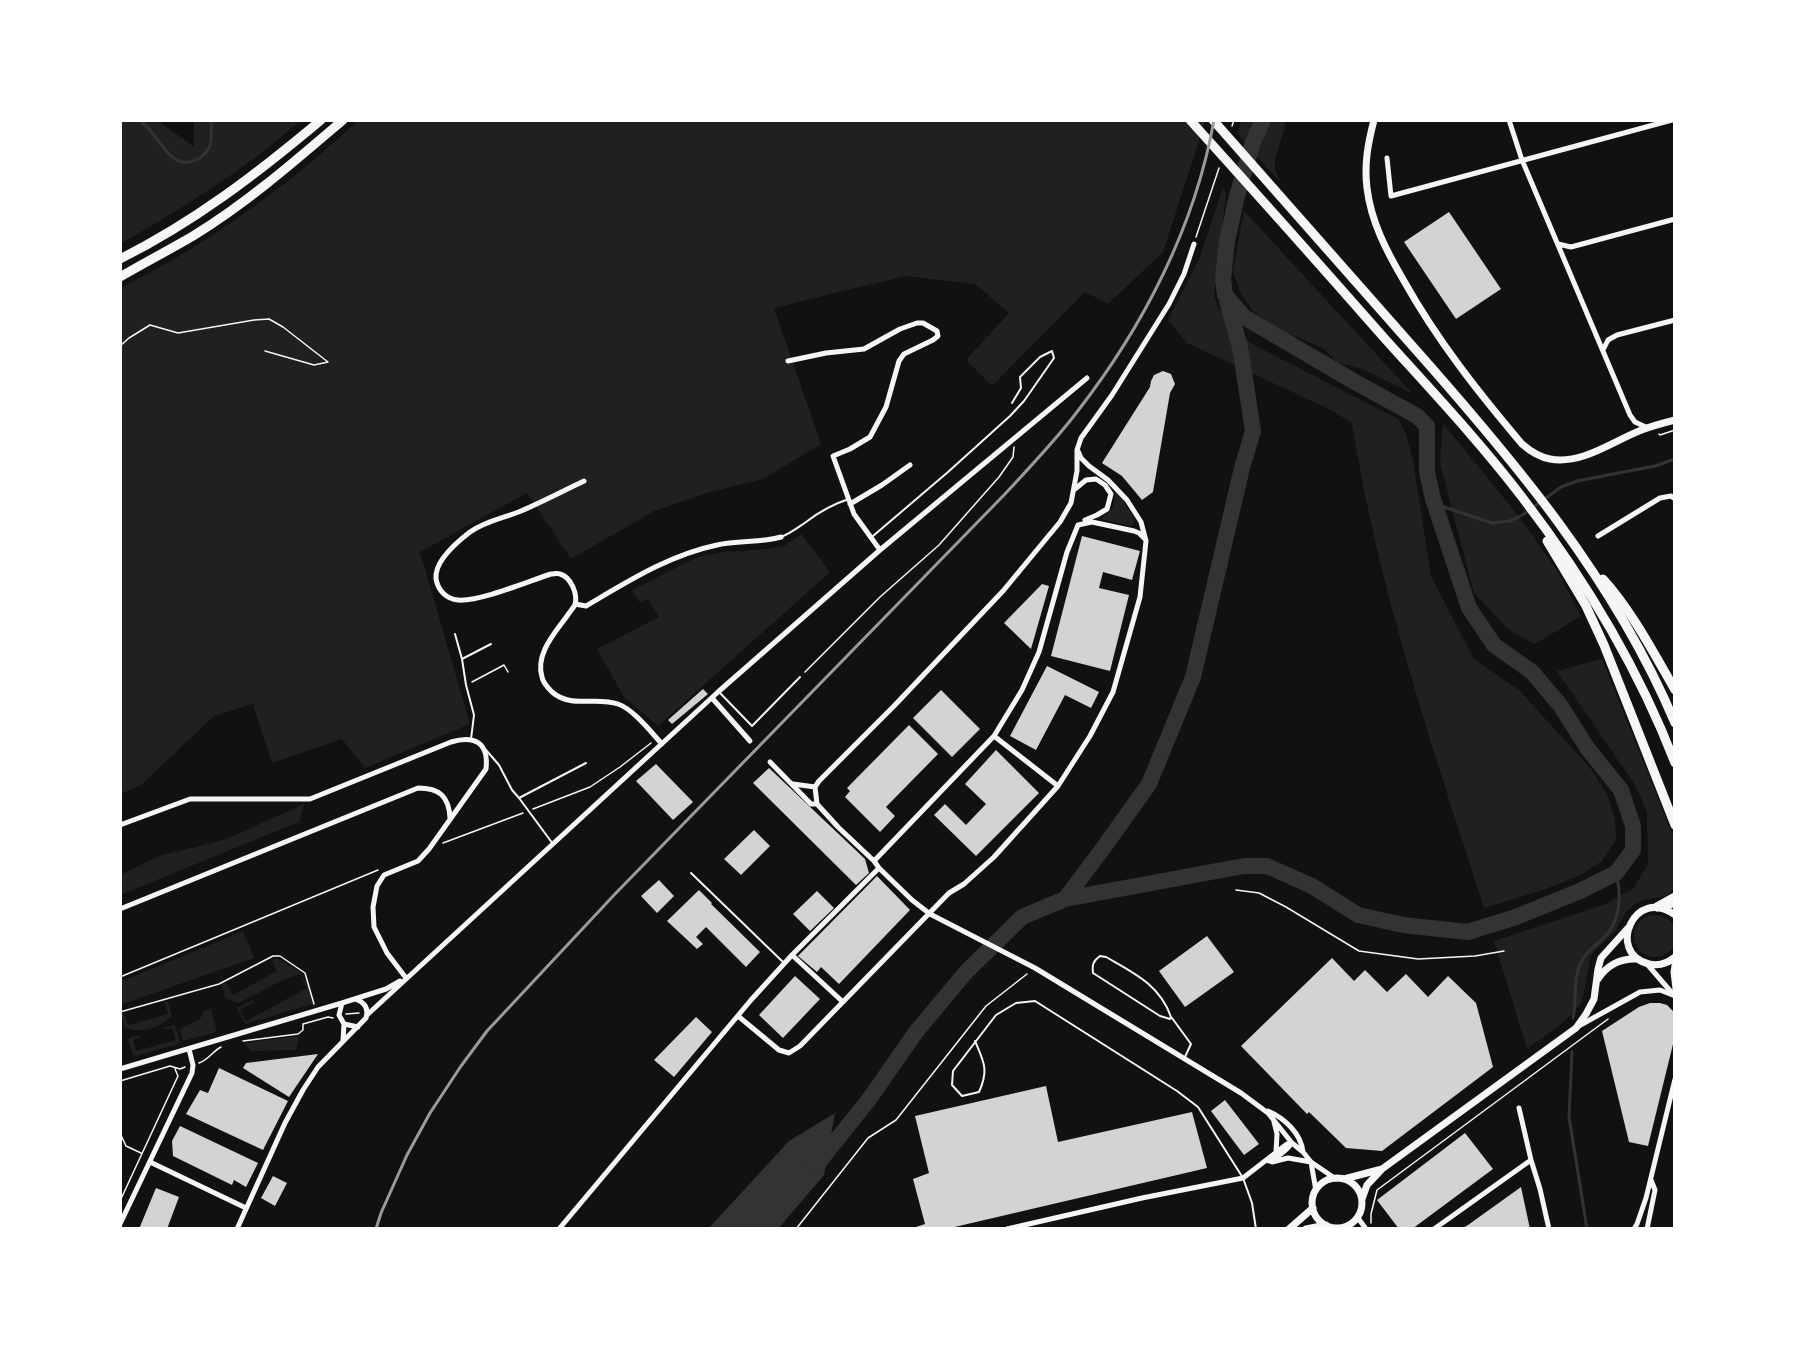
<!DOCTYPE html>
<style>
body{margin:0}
#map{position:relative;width:1795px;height:1349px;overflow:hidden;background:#111;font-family:Inter,sans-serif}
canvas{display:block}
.frame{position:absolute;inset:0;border:122px solid #fff;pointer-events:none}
</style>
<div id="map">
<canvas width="1795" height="1349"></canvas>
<div class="frame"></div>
</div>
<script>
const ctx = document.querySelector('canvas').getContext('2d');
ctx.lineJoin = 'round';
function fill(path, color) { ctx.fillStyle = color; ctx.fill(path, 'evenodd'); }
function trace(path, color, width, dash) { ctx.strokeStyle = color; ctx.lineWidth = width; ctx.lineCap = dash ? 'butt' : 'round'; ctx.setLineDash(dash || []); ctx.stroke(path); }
fill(new Path2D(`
 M120,120H157L194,147V120H301C246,169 183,208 120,244Z
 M359,120H412L414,123L420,120H1174L1176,121V120H1205L1194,157L1163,252L1108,304L1085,292L992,386L966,360L1009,313L975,284L905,276L774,308L821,444L763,479L710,492L654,511L571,559L527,493L420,552L470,724L365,768L342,739L272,763L253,704L214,716L141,785L120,794V288C182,258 239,219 293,177C316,159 337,139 359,120Z
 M1241,120H1287L1275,159V169L1280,182L1238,134Z
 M1223,187L1226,194L1214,296L1219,309L1252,344L1398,419L1406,434L1413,460L1431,576L1474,659L1520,691L1591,769L1607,795L1615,819L1616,840L1602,861L1581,875L1543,890L1484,908C1433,749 1378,589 1352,423L1331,410L1187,343L1168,320L1200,257Z
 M1244,211L1413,394L1360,368L1338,363L1324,349L1276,328L1253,311L1240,292L1233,271Z
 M1443,423L1520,518L1558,572L1581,616L1535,644L1509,630L1474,593L1440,464Z
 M1114,489C1123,497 1129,510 1135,521L1132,526L1100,519C1113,511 1116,504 1114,489Z
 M801,534L830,572L658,726L624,697L597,649L659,617L648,599L640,603L632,590L687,562L702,556L724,552L767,549L784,546Z
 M1602,659L1673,836L1675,843V888L1666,896L1639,901L1626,912L1616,930L1591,955L1582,1002L1565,1021L1527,1049L1494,941L1606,904L1634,888L1648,864L1647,812L1635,785L1557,671Z
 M304,804L299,822L120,895V875L159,856L224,840Z
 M1634 936a21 21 0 1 1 42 0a21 21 0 1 1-42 0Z
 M243,931L254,958L120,1005V982Z
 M276,958L302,973L283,980L239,1003L225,998L222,984L226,983L233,995L277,971L272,961Z
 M301,977L307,982L313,1004L245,1024L237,1008L253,1000L254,1002L240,1010L246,1021L307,988Z
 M164,1001L168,1002L172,1016C158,1028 143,1034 125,1028L121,1015L124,1013L128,1025L168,1014Z
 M211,1009L217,1032L183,1041L180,1029L200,1019L204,1010Z
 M173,1025L175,1026L180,1041L178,1044L136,1056L133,1055L128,1040L130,1038L140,1035L141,1037L133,1040L136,1051L176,1040L172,1028L164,1030L163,1028Z
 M299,1036L296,1050L251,1051L244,1043Z`), '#202020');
fill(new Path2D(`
 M835,1113L824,1175L778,1229H708L789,1141Z`), '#333');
trace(new Path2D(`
 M139,120C152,129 159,144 170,155C183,168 201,162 209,148C213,141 211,128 211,120
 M1433,499L1444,507L1492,523L1510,521L1524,514L1561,487L1577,481L1655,466L1675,459
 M1573,1018C1578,996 1571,980 1583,959C1589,948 1602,942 1609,932C1621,915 1621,891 1616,873
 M1572,1052L1569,1117L1587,1229`), '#333', 3);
trace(new Path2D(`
 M1065,899L1104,847L1149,784L1193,677L1242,468L1253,431L1240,347L1227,301
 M815,1167L870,1098L916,1032L966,972L1022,917L1065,899L1244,866H1267L1312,886L1358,915L1403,925L1468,932L1516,917L1580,891L1616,873L1633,850V826L1621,790L1588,749L1560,705L1532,672L1494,645L1469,608L1433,499L1427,472V426L1417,416L1355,382L1244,317L1225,295L1223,279L1227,241L1237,196L1253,142L1263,120`), '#333', 16);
fill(new Path2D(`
 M1449,212L1501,289L1456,319L1404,242Z
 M1163,371L1171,374L1175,384L1170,393L1153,492L1142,500L1122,476L1102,463L1150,387L1151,381L1154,375Z
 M1082,536L1140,551L1132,580L1103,572L1099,588L1129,595L1110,671L1051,656Z
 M1042,584L1049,586L1031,649L1004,623Z
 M1047,666L1099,692L1091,708L1065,695L1036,750L1010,736Z
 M703,689L708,694L672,724L668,720Z
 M941,690L980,729L952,757L913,718Z
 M909,725L938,754L886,807L895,816L880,832L845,797L850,791L847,788Z
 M996,750L1039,793L976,856L934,815L945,804L966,825L986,804L965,784Z
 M656,764L693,802L673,820L636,781Z
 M769,768L865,859L869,873L856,885L753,783Z
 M754,830L770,846L741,875L724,859Z
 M877,876L910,910L839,984L821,967L817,972L798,956Z
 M659,880L674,896L657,913L641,896Z
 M699,890L712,903L711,904L760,952L746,967L706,927L696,937L703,944L697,949L667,921Z
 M817,891L834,908L810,931L793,914Z
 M1207,936L1234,972L1185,1007L1159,971Z
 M1332,958L1354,981L1365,970L1387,992L1406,974L1428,997L1448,976L1476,1003L1493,1067L1382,1151L1346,1148L1309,1112L1307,1114L1241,1046Z
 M795,976L820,999L783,1038L759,1015Z
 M1650,1003H1660L1667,1005L1673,1011L1675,1015V1036L1648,1146L1629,1142L1602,1031L1639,1007Z
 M696,1017L712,1032L674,1077L654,1060Z
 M318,1054L289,1097L243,1068L246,1063Z
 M219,1068L288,1101L263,1150L186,1114L200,1090L208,1093Z
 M1046,1086L1058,1142L1192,1112L1207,1168L946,1229H910L925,1224L913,1179L929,1173L915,1116Z
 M1225,1100L1259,1144L1244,1155L1211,1111Z
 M180,1126L258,1163L246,1187L234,1180L232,1185L173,1156L172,1141Z
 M1465,1133L1493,1169L1412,1229H1399L1377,1200Z
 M273,1176L287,1183L275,1206L261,1198Z
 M1521,1187L1530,1229H1461L1468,1225Z
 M156,1188L179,1197L167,1229H139Z`), '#d3d3d3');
trace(new Path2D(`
 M1232,126L1234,120
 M1196,237L1219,168
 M120,346L129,338L150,325L178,333L254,320L269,319L283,327L328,362L314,365L265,351
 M1659,434L1660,435L1675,430
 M805,672L880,597L939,545L999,477L1013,457L1014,447
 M472,682L504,665L508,672
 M533,809L590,787L620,767L651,743
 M443,843L523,813
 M1236,890L1259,893L1286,907L1359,951L1418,959L1475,956L1504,951
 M120,977L378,870
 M120,1012L219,984L273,956H280L305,973L314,1004
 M346,1014L359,1013
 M243,1041L298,1034L303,1030V1024L328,1017L333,1018
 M199,1063C208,1060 212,1052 221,1047
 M120,1081L170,1066L180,1069L185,1067
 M120,1133L126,1146L141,1153
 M120,1201L178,1076L175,1069
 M1371,1223V1214L1377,1190L1608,1019
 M796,1229L868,1138L896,1120L986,1006L1027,974`), '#f5f5f5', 1.5);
trace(new Path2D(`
 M873,536L948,472L1010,416L1024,401L1054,358L1052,351L1040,357L1020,377L1021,388L1012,403
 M781,537C791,533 797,528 806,522C819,512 833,504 849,499
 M455,634L462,659L466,685L474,715L471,739
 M462,659L491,644
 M720,693L752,726L800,677
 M486,750L499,765L512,790L519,798L586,763
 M519,798L553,844
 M691,873L784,963
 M1100,956L1106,957C1134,973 1160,985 1171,1017L1170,1019L1160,1016L1093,973C1092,965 1093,961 1100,956Z
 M1172,1018L1191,1044L1184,1059
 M975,1041C984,1062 989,1070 979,1092L962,1096L952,1085L953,1071L996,1015L1016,1003L1035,1001L1177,1091L1198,1107L1243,1178L1252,1203L1256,1229`), '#f5f5f5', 2);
trace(new Path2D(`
 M1509,120L1522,160L1630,415L1635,422L1648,428
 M1387,158L1391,196L1672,120
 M1194,244L1184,274L1169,304L1112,395L1081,438L1077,450V471L1071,503L1060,522L1003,591L894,706L819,781L815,787L817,804L838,827L874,861L879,868L912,900L930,914L1035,968L1241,1093L1268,1113L1292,1143L1303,1152L1311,1162L1336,1179
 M1558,244L1571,247L1675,219
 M1603,350L1608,340L1617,335L1675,320
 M788,361L826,353L864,349L900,329L917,323H923L937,331L938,336L933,340L904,354L899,361L886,407L870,437L850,449L833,456L854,514L880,550
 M584,481C563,491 542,502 521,511C504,518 485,521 470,532C457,542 434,561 436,579C438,590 446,599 458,600C479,602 529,581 551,574C554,574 557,573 560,574C571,577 578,594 575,605C573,608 569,613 567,616C555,633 535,654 542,677C543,683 548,688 552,692C572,709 595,696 618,704C633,709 651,732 662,744
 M1075,489L1086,480L1096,479L1105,485L1111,494L1107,509L1097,515L1085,520
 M850,504L882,485L910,465
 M1598,536L1660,498L1671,496L1675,499
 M575,604L586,606C627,582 669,555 717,545C738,540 760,543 781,537
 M712,698L750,741
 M994,736L1058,786
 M770,762L811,804H817
 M793,784L815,787
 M120,825L190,799H310L451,742C474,735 489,742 486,769L429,849L418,861L384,875L377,886L373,907L374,927L387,953L406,978
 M874,861L994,736L1022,690L1039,652L1067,552L1078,525L1092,522L1134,531L1139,533L1145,539
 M120,909L418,788C439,788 449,796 450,818
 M792,955L843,1002
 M1675,959L1673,972L1675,989
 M1647,964L1672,993
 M342,1003L339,1015L344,1024L358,1027
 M367,1015L718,692L880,550L1087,378
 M738,1016L779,1050L789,1053L800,1046L949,893L964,884L994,857L1058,786L1090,736L1113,692L1140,597L1146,541L1141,522L1127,500L1108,480L1089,466L1081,458L1078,451
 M1577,1027L1640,992L1660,990L1675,996
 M343,1041L344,1024
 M120,1069L342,1003L386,989L400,981
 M1519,1108L1531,1160
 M1268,1111C1284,1118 1301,1133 1303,1152
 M1274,1122L1277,1134L1276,1152
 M1269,1161C1278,1157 1286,1151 1292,1143
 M150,1162L246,1208
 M1272,1162L1288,1158L1311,1162
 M1311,1162L1316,1191
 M1358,1218L1366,1229
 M120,1224L192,1073L193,1065L189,1049
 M1346,1227L1348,1229
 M237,1229L285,1123L303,1090L318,1067L366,1018C369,1008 364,1002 355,999
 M559,1229L751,1000L792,955L879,868
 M1007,1229L1142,1198L1243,1178L1287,1144L1292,1143
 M1434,1229L1531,1160L1540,1189L1549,1229
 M1634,1229L1637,1224L1646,1198L1675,1079
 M1647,1229L1655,1190L1651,1180`), '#f5f5f5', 5);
trace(new Path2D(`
 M1374,120C1368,143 1364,164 1367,188C1371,222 1387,252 1404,281C1437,340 1478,392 1522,444C1530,451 1539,457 1550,459C1581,465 1612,442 1639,431C1651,426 1663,423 1675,420
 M1662,908L1675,903
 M1675,915C1635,885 1605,953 1649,964C1658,966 1667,964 1675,957
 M1598,979C1607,965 1621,958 1638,959
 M1312 1203a25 25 0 1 1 50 0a25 25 0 1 1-50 0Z
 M1344,1179L1382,1169
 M1362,1199L1367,1185L1382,1169L1576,1028L1586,1014L1594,999L1598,969L1601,958L1628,928
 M1289,1229L1313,1208
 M1306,1229L1326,1225`), '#f5f5f5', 7);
trace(new Path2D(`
 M1190,120C1256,193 1321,266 1386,340C1432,391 1480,442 1522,497C1584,578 1638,667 1675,763
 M1213,120C1278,194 1343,268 1408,341C1512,458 1614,578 1675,723
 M120,259C194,222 258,173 321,120
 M120,277C144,263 169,250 193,236C247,203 295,161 343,120
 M1547,541L1586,606L1604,645L1675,825
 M1603,579C1630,608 1655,655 1675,690
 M1657,907L1675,897`), '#f5f5f5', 9);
trace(new Path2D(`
 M376,1229L381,1213L407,1155L430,1113L461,1066L487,1031L615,894L1004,495C1029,468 1055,441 1077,412C1143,327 1195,227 1214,120`), '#9a9a9a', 3);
</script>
